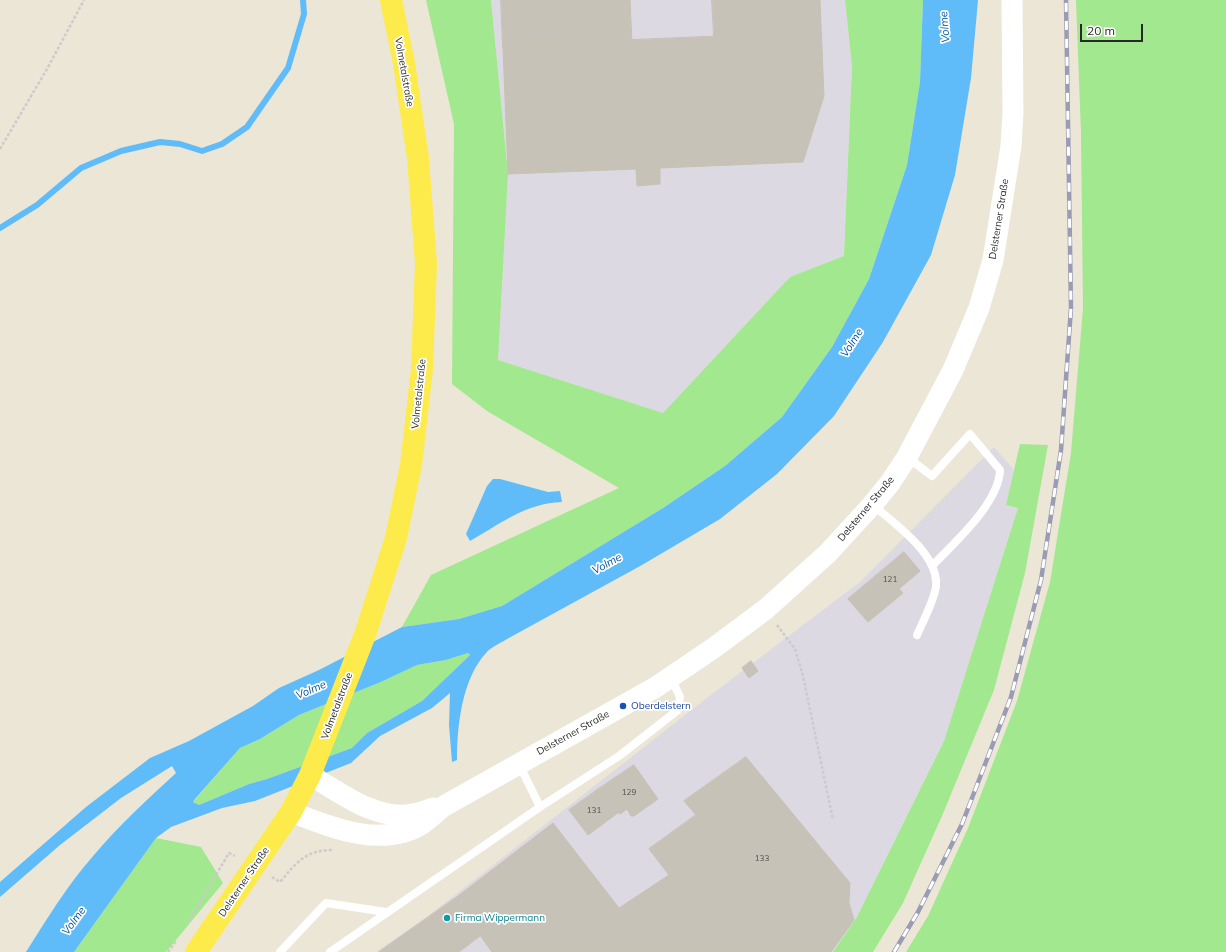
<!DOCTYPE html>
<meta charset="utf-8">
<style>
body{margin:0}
#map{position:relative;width:1226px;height:952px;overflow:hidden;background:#ece6d7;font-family:Mulish,sans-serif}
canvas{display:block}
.scale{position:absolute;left:1080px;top:24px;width:63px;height:18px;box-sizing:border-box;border:2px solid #282828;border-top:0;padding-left:5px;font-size:12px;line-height:14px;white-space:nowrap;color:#282828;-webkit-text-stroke:3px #fff;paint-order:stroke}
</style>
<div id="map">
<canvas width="1226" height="952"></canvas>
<div class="scale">20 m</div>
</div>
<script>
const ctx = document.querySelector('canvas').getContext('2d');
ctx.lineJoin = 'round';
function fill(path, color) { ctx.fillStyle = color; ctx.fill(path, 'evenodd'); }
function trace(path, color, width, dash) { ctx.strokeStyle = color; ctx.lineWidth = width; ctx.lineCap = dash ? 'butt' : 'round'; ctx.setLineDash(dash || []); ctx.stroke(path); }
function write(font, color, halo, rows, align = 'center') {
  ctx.font = font + ' Mulish,sans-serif'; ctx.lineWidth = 3.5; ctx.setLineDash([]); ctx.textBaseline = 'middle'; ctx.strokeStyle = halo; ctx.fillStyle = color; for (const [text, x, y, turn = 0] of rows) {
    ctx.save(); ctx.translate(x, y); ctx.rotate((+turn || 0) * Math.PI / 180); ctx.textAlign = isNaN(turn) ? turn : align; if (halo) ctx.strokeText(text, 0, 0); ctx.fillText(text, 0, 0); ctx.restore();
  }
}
fill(new Path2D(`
 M491,0H845L852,66L844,256L790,277L663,413L498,360L508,174Z
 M994,447L1014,470L1006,505L1018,508L944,741L857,917L833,952H376L428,916L708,697L860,582Z`), '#ddd9e3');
fill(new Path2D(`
 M426,0H491L508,174L498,360L663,413L790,277L844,256L852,66L845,0H923L920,82L907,165L869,279L832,347L782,417L725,466L663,508L502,606L459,619L402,627L431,575L619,488L487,411L452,384L454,124Z
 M1076,0H1226V952H906L928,916L968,828L1017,701L1050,582L1071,453L1083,308L1081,133Z
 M1020,444L1048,445L1025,573L994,690L942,816L903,903L873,952H833L857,917L944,741L1018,508L1006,505Z
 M468,653L470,655L422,701L367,733L352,748L267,779L249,784L199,805L193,802L240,748L260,739L299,715L381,682L417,665L446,660Z
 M156,838L201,847L223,883L166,952H74Z`), '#a1e88e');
fill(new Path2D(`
 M923,0H978L971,78L955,175L931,255L883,342L834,416L777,474L720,519L642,565L507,639C501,643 491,647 486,653C462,679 457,726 457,760L452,762L449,725L450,693L432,708L380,736L351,763L255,801L222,808L171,827L156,838L74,952H26C47,919 68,884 94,855C119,825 148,799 176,773L172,766L121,798L60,845L0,897V882L86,807L150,758L189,741L253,706L279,688L319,670L402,627L459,619L502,606L663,508L725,466L782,417L832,347L869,279L907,165L920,82ZM468,653L470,655L422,701L367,733L352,748L267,779L249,784L199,805L193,802L195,799L240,748L260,739L299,715L381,682L417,665L446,660Z
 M493,479H500L548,492L560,491L562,502C526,503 500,524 470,541L466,534L487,486Z`), '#5fbcf9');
trace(new Path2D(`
 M0,228L37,205L81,168L121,151L160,142L180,144L202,151L222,144L247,127L288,68L304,14L303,0`), '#5fbcf9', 6);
const building = new Path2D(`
 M501,0H630L632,43L503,48Z
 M712,0H820L824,96L803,162L732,165L726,36H714Z
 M726,36L732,165L660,168V184L637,186L636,169L508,174L503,48L632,43V40Z
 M904,552L920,571L899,589L903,593L868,622L848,599Z
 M751,661L758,671L749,678L742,668Z
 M746,757L850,883L849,903L854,920L831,952H492L454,899L553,823L619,908L719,842L684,801Z
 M634,765L658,799L634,816H631L627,809L620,814L600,788Z
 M600,788L619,812L588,835L569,810Z
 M696,815L719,842L669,875L649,849Z
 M454,899L480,936L459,952H379Z`);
fill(building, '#c7c2b8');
trace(building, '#c7c2b1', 1);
trace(new Path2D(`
 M0,149L47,69L84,0
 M777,625L795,649L803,676L833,820
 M272,877L280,882C296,863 306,850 332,850
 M188,922L229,853L235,856
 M168,952L176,941`), '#cbcbcb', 2.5, [3, 2]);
trace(new Path2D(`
 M907,457L932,476L970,434L1000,470C999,503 955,542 933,565
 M873,505C895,524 938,554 936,585C936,596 922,624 917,635
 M540,807L619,756L678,710L680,697L671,678
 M280,952L326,903L386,912
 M330,952L540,807L519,764`), '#fff', 8);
trace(new Path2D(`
 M310,775C338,791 372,818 406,815C415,814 425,811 433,808
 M291,812C330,827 382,849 422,824C430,819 437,811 444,806L656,687L715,647L766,609L828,553L872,505L890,483L907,457L953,370L979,308L993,260L1011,146L1013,113L1012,0`), '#fff', 21);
trace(new Path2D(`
 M196,952L291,812L310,775L366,632L396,538L411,465L422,369L426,263L418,158L404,63L391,0`), '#fdeb4c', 22);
const rail = new Path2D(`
 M894,952L918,912L962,824L1011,697L1041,580L1061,450L1071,308L1066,0`);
trace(rail, '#9a9bb4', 4.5);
trace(rail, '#fff', 3, [9]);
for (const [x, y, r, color] of [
 [623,706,4,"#1a4fb4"],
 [447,918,4,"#0f9aa8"]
]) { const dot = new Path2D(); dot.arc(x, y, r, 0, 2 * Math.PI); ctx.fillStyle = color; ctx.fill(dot); trace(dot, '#fff', 1.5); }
write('8px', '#504e4c', null, [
 ["121",890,580],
 ["129",629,793],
 ["131",594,811],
 ["133",762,859]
]);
write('10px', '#282828', '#fff', [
 ["Volmetalstraße",404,72,80],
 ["Delsterner Straße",999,219,-81],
 ["Volmetalstraße",419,394,-84],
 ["Delsterner Straße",866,509,-50],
 ["Volmetalstraße",337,706,-69],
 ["Delsterner Straße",573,733,-29],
 ["Delsterner Straße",244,882,-56]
]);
write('10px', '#164399', '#fff', [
 ["Oberdelstern",631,706]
], 'left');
write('10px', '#0d838f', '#fff', [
 ["Firma Wippermann",455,918]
], 'left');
write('italic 11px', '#0156a2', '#fff', [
 ["Volme",945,27,-94],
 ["Volme",852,343,-57],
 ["Volme",607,564,-29],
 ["Volme",311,690,-23],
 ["Volme",74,921,-54]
]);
</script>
